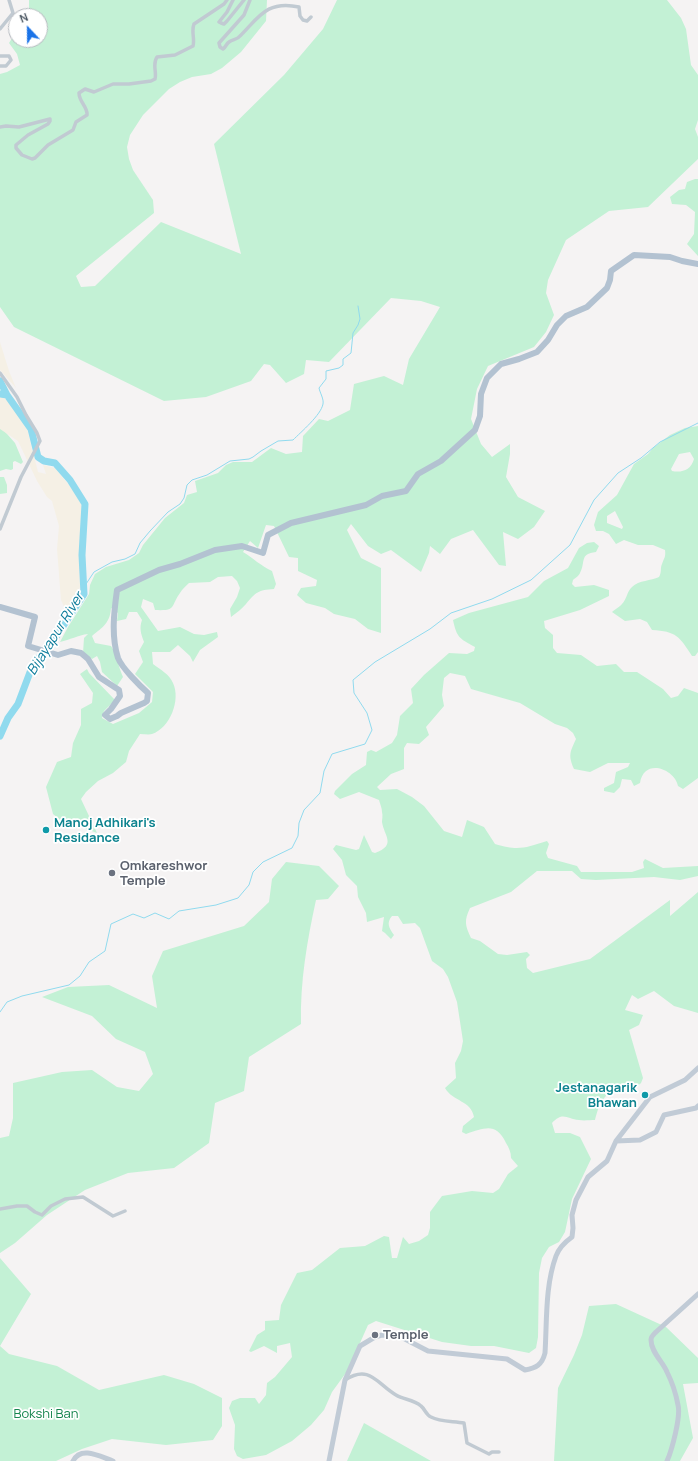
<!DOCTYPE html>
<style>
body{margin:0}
#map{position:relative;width:698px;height:1461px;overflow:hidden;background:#f5f3f3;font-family:Manrope,sans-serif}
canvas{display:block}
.north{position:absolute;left:8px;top:8px;width:40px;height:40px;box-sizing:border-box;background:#fff;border:1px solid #b7bbc0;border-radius:50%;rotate:338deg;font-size:11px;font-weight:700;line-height:16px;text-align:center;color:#4a5661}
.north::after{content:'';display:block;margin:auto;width:14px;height:18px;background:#1a73e8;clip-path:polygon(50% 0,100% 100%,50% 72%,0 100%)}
</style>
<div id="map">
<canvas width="698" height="1461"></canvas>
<div class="north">N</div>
</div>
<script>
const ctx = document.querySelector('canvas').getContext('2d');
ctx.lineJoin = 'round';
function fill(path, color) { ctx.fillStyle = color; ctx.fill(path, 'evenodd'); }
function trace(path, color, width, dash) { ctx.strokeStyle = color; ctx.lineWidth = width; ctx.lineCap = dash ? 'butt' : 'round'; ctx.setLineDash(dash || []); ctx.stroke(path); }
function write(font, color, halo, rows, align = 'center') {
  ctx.font = font + ' Manrope,sans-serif'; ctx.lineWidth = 3.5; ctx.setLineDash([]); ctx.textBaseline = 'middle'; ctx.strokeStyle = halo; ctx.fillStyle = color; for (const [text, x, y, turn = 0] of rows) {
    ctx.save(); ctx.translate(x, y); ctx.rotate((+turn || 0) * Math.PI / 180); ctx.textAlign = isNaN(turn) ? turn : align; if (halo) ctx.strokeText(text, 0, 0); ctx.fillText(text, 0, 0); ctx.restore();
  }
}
fill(new Path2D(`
 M29,0H267L266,21L241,52L222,68L211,74L192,77L180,82L169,89L143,115L130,135L127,147L129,159L133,170L153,200L154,213L76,276L81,287L95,286L161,222L241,254L214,144L284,75L323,29L337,0H667L681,18L686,29L691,65L698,75V120L695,129L698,137V159L648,207L609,211L566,240L548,280L546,293L554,315L546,332L534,347L488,366L477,389L471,419L481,444L492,457L510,444V454L506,477L518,497L545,511L534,527L518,539L503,532L506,566L499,565L473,530L451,539L440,554L430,546L429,553L421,572L391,550L381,554L368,546L351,524L347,530L361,558L381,568V633L368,629L355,619L334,614L325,608L306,603L297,595L301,588L316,586L317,580L298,571V558L289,557L274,526L266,525L258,548L250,541L243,552C253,558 261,566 272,571L276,584L274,589C258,590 256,592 246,604C242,609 236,613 231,617L230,609L237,597L240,588L237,581L232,576L218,577L210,582L189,583C186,586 182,589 180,593C170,607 177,611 155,610L153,603L143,599L141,607L158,631L180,627L194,634L204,635L217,632L218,637L200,650L193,662L190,656L178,645L170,652H152L153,664C161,670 169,674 173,683C181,700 170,728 152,734C149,735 144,734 140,734L129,751L126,762L113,773L98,781L86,792L81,799L97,833L76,825L64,823L53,814L46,787L57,762L71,757L73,743L81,725V709L92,703L93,693L80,674L87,669L89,673L115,700L104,711L102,718L113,724L139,713L152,702L153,692L135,674L143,662L139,651L144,642C141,634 139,628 142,620L137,612H129L126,619L117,621L118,613L111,608C110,623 103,627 92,636L95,643L111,646C117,654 118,666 123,677L117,686L102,672L100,662L97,656L92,659L83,653L84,638L88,634C78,635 70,640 60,642L68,627L89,594L90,585L95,574L106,567L129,560L139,553L143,545L165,518L184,503L187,495L197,492L195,481L218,473L226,465L233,462H252L271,448L286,454L302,452L303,436L319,419L328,421L350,410L354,384L384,376L403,385L409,359L440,307L421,301L391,298L329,362L306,360L304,374L286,383L270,365L264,364L251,381L206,397L164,401L14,327L0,307V74L7,72L20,65L17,54L9,43L16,32V40H40V16H26L29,12Z
 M695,179H698V256L687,244L694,234L695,212L686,205L672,204L670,197L679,190L685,189L687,182Z
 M0,426L15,443L23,462L21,464L15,461L13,462V469L11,470L6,469L0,471Z
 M698,426V652L695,656H692C680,637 676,631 652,630L647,622L640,619L625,621L612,612C615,609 620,607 622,604C627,599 627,591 632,587C639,580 651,581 659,577C662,572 660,568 662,564C664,558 666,557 665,550L653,545H638L624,540L616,544L609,534L603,531H596L594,525L598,512L617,495L634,464L648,454L653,448L670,435L685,428ZM690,452L694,459C691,470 682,473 672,471L671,469L679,454ZM615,511L623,527L622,529L607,523V516Z
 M0,477H4L7,485V493L0,494Z
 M594,542L599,546L596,552C579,554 586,562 580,573C579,576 575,578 573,580L572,584L575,587L594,585L609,590V596L580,610L544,621L545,628L553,635V648L557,653L581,655L597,666L616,664L624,672H637L663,689L671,698L678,696L684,688L698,693V778L683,789L678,786C675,769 644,757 640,783L634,786L631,780L622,779L620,787L614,793L604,791V788L614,783L616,772L628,767L630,763H608L590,772L574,769C568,755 570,752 576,739L573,733L567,728L555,724L520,703L471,689L465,676L450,673L444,678L442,695L444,706L426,727L429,735L419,744L407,743L404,748V769L391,774L377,787L380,790L397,789L412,797L424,806L444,831L462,837L467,820L484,827L495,844C518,851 525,848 547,841L549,844L546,853L548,858L577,866L581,872H632L644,868L643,862L645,859L663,868L698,866V876L680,880L654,877L596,880L581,879L572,871H537L511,892L470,908C464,921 465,925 471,938L480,941L498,954L507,955L527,952L530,955L526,959L527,968L533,973L590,959L670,900V916L698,892V1013L674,1006L654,991L638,999L632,995L625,1010L643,1015L639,1025L629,1030L643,1078L641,1083L632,1091C627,1091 621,1090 616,1091C602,1093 598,1109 595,1120C590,1120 584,1121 579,1120C567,1119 563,1111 552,1123L555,1133H570L580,1137L591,1159L572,1199L565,1232L559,1242L549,1247L542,1258L539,1273L538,1337L536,1348L529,1353L494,1346H471L442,1342L376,1321L368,1325L348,1370L332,1392L324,1410L311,1425L292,1441L266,1455L243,1459L237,1456L234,1449L235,1425L229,1408L232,1401L240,1398H255L259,1404L266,1395L267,1383L275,1377L292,1357L290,1343L277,1346V1353L264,1346L251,1352L249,1351L257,1335L265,1330V1321L279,1320L281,1305L297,1273L312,1270L340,1248L365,1246L384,1236L389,1237L392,1258H397L403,1237L409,1244L419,1241L428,1235L430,1228V1212L442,1196L472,1191L493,1193L499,1189L508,1174L518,1166L511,1158C511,1152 509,1148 506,1143C496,1122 485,1128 466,1134L462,1132L463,1126L474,1117C471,1100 453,1102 445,1088L456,1078L455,1063L461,1051L463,1041L457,1002L448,977L443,969L432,961L420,928L415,923L403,924L398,916H392C386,923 389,928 394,935L391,939L385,933L382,931L384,917L367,922L366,913L358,897L357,886L346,875L342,860L333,849L336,845L356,850L359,849L364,835L372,852L375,853C397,845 384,836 382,822C382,819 383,816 382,812C382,808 380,804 379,800L359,792L340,799L334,794L335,791L352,774L366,765L367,752L371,750L376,752L392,743L397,735L400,716L413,703L411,689L424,675L449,653L467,654L474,651L475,647C459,638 457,638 453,620L469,613L528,597L544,581L568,568L579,548L587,543Z
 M286,862L319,866L339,886L328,899L316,900C307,941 300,982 301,1024L249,1057L244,1091L215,1103L209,1143L174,1168L128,1173L85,1190L47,1215L15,1243L0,1253V1138L9,1136L13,1118V1083L62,1072L92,1070L117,1087L139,1091L153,1074L145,1052L116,1039L92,1016L42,997L68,987L109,985L157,1008L152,976L163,951L244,926L269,902L272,879Z
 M0,1258L31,1294L0,1346Z
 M616,1304L666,1327L698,1358V1383L683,1384L693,1438L680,1461H554L558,1388L574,1355L582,1335L589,1306Z
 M0,1346L9,1354L57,1366L99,1390L164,1375L194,1384L222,1398V1426L213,1440L166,1445L112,1439L82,1449L56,1461H0Z
 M364,1423L431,1461H347Z`), '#c3f1d5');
fill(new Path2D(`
 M0,342L9,371L16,388L0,370Z
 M0,396L10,400L22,408L38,472L46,474L43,465L55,468L74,491L82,506L79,552L80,587L67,613L61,600L57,549L59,526L52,501L47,497L37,481L18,441L0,429Z`), '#f5f0e5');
trace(new Path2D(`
 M84,594L86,584L94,572L112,562L125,559L135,554L140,543L150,531L168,512L180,504L184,498L187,485L192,480L207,475L230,461L249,459L253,457L261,451L278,441L293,440C301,432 321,415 323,404C324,399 320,393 319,388L326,379V371L339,368L343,365V359L351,353L353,333L358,325L360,319L358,306
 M0,1012L7,1002L22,996L69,985L80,976L89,962L105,951L111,924L133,914L144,918L155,913L169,919L179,911L216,905L238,898L249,885L253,872L263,862L292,848L298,836L299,823L304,810L320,793L324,771L332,754L365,744L372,730L367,713L354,693L353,680L375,662L430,629L451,613L492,599L531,580L570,545L594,500L618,473L641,458L660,442L698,423`), '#90daee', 1);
trace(new Path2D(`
 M0,381L7,395
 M0,394L7,395L31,429L38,457L44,461L55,463L70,480L85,504L82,555L84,594L46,652L38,658L32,667L18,704L8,718L0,736`), '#90daee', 7);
trace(new Path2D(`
 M233,0L227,12L219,22L221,23L224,24L227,21L244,0
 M250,0L244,15L219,43L220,47L223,49C226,47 226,44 229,42C233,39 237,40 240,36C259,17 267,0 299,7L300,16L303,20L307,21L311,17
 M0,29L13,13L9,0
 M0,56H9L11,60L6,66H0
 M0,127L6,126L19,127L50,119V121L48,124L28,135L16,145V148L22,155L32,159L35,158L48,145L73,130L76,122L87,115C88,107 79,102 79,93L85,89L94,92L113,84H129L151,81L155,79C157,72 152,64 157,57L175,55L193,46C195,39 191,31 194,24L224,4L227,0
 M0,373L17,397L26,415L37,433L40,441L21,477L0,529
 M0,1209L17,1206H27L35,1212L42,1215L51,1206L65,1199L83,1197L113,1216L125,1211
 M345,1380C370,1364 377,1384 396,1395C404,1400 413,1399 421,1406C425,1409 426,1415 431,1417C440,1422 454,1421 464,1423L467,1443L489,1454L492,1452H499`), '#c1cad2', 3.5);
trace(new Path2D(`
 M616,1141L640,1140L656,1132L664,1115L696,1108L698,1106
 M73,1461C81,1445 101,1457 113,1461
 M329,1461L345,1380L360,1346L375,1337L382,1335L401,1337L428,1351L507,1359L525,1370C536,1368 542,1365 545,1353C547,1321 545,1286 556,1256C559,1248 565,1242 572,1237L573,1228L572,1215L576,1200L588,1177L607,1161L616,1141L650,1097L685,1080L698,1068
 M667,1461C672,1450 681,1416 678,1405C676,1394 672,1382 667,1372C663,1362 651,1352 651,1340C651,1336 654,1334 656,1332L698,1294`), '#c1cbd6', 5);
trace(new Path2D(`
 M0,607L35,617L28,646L58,655L71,651L81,653L88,659L99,677L119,690L120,696L111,709L105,715L110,719L117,716L121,713L144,703L147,701L148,693C140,686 122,668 118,658C111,636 114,612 117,590L159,570L180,564L215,550L242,546L263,553L268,535L291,523L366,505L382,496L406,491L418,474L441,461L475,430L480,416L481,394L487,378L501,364L519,359L537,352L548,340L557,325L566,316L587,307L607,288L610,280L611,271L634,255L670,257L682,261L698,264`), '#b3c2d1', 6);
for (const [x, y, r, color] of [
 [46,830,4,"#0f9aa8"],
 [112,873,4,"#6b7280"],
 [645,1095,4,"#0f9aa8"],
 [375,1335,4,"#6b7280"]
]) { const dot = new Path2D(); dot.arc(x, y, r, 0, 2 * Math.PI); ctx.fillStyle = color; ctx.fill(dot); trace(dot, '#fff', 1.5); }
write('bold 13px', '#0d838f', '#fff', [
 ["Manoj Adhikari's",54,823],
 ["Residance",54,838],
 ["Jestanagarik",637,1088,"right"],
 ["Bhawan",637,1103,"right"]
], 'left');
write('bold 13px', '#5b616d', '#fff', [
 ["Omkareshwor",120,866],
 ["Temple",120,881],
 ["Temple",383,1335]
], 'left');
write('13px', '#17864f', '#fff', [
 ["Bokshi Ban",46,1414]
]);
write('italic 14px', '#0c7c9b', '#fff', [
 ["Bijayapur River",56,634,-58]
]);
</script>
